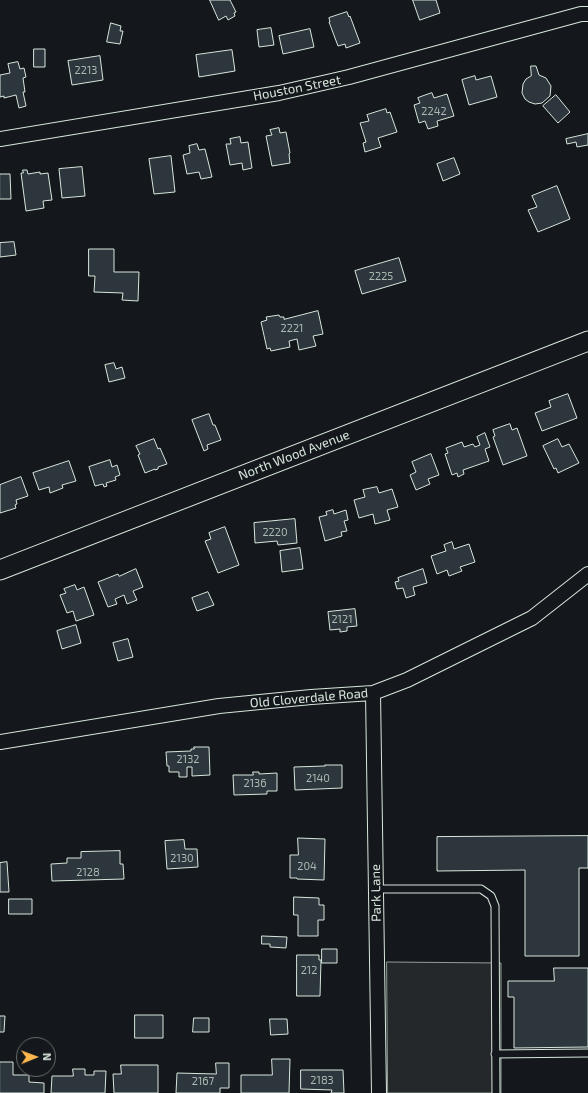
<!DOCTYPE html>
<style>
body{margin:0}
#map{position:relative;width:588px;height:1093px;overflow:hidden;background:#14181c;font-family:"Exo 2",sans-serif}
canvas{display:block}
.north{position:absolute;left:16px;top:1037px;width:40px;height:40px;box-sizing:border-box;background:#14181c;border:1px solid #626a69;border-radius:50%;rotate:89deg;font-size:11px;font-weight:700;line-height:16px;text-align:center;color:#d8e6dc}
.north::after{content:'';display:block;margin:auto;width:14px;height:18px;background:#ffb74d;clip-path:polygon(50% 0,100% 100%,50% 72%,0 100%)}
</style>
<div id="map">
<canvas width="588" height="1093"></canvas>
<div class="north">N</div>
</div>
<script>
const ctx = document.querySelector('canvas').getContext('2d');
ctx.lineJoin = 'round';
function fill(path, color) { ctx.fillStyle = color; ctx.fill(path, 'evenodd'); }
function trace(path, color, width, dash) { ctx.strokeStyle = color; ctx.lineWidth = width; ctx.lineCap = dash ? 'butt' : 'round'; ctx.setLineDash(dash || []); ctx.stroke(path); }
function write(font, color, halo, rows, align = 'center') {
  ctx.font = font + ' "Exo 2",sans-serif'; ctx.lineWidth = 3; ctx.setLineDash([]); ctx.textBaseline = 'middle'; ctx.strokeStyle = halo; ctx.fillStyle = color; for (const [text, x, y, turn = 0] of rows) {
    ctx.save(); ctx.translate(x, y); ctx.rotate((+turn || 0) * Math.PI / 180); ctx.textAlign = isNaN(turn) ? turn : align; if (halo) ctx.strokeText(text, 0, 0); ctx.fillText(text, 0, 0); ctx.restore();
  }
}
const parking = new Path2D(`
 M387,962L501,963V1093H388Z`);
fill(parking, '#24282b');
trace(parking, '#939e99', 1);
const building = new Path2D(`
 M210,0H230L236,12L234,13L235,16L228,20L226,16L219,20Z
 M413,0H436L440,13L420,20Z
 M347,12L349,17L350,16L360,43L346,48L345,44L338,46L329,22H330L329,18Z
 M111,23L121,26L120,31H123L120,44L107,42Z
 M271,28L274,45L259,47L257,30Z
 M310,29L314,47L283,54L279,36Z
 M34,49H45V67H34Z
 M232,50L235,71L199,77L196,55Z
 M100,56L103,80L72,85L68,61Z
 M18,62L20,69L24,68L26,77L23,78L25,92H23L26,106L19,108L16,95L4,98V96L0,97V75L10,73L8,64Z
 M531,66H536L539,75L546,78L551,86L550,96L542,103L535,104L529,102L525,99L522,93L523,84L526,79L531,76Z
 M475,76L476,80L491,76L497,97L469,105L462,80Z
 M432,93L434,98L447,94L454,116L437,121L438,126L428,129L425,121L419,123L414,105L420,103L418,98Z
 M556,95L570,112L558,123L543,106Z
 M386,109L387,113L390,112L397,132L378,138L381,147L365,152L363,143L366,142L360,123L369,121L367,115Z
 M279,128L280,133L286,132L290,153L289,154L290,163L272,166L266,136L272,135L270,130Z
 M588,134V145L577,147L576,142L567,144L566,139Z
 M240,137L241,143L248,142L252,168L243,170L242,163L230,165L226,144H231L230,139Z
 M197,144L199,150L205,149L212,177L201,179L199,172L187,174L183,155L190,153L189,146Z
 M171,156L175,192L154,194L149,159Z
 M454,158L460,174L443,181L437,164Z
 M82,167L85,196L62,198L59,169Z
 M23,170H27L28,174L40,172V174L48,173L52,200L43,201L44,208L26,211L21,173H23Z
 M0,174H10L11,199H0Z
 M557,186L570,219L538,232L528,210L537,207L532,196Z
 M14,242L16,255L0,257V243Z
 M89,249H114V272H139L138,301L122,300L123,293L94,292L95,276H89Z
 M399,258L406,281L362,294L355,271Z
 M318,311L323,334L313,336L316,346L299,350L297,339L289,341L290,347L271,351L270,348L267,349L261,322L267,320L266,317L279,315L280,317H284V319Z
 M114,363L116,369L122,367L125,378L109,382L105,365Z
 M568,394L577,418L542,431L535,413L551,407L549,401Z
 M209,414L213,425H215L221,440L207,445L208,449L204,451L192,420Z
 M510,424L512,430L517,428L527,456L503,465L493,437L495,436L493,430Z
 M485,433L490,447L485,449L489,461L463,470L464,474L458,477L457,473L452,475L445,454L448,453L446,448L462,442L464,447L473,444L475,447L480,445L477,437Z
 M154,439L158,449L160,448L167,464L158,467V469L155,470V469L145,473L138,455L140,454L136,446Z
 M558,439L562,447L569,444L579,463L558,473L556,468L554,469L543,446Z
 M431,454L439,475L428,479L430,484L416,490L410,475L416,472L412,462Z
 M110,460L112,467L117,465L120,475L115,477L116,480L106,483L107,486L104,487L103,484L95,486L89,467Z
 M69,461L76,481L62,485L63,488L50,493L49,487L39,490L33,473Z
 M21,477L28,496L16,500L17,504L15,505L16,508L0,513V485Z
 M377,487L379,493L392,489L398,507L387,510L390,520L375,524L373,514L359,518L354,500L365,497L363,490Z
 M333,510L334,514L346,510L348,520L344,521L347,531L341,532L342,536L325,541L319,517L327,515L326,512Z
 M295,519L297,543L278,545L277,541L255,543L254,523Z
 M225,527L239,565L218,573L205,541L211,539L209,533Z
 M452,542L454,549L469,544L475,562L460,567L462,571L449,576L447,570L437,574L431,556L446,551L444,545Z
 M300,548L303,569L282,572L280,551Z
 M136,569L143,587L133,591L137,600L127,604L124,595L115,599L117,604L108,607L98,582L118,574L119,576Z
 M423,569L427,583L413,587L415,595L406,598L403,588L397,589L395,582L399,581L398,578Z
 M75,585L77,590L84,587L94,615L76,621L73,611L67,613L60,595L66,593L64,589Z
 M208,592L214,605L197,611L192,598Z
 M355,609L357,626L347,627V631L340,632V629L330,630L328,612Z
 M76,625L81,643L62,649L57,631Z
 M128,639L133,657L118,661L113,643Z
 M194,747H209L210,775L192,776V767H187V777H179V772H169V766H167L166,752L191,751V749H194Z
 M325,765H342V788L295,790L294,767L325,766Z
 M253,772H259V774L277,773V791H267V794L234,795L233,775H253Z
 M588,836V868H579V956H525V870L437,871V837Z
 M298,838L325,839L324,880L297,879V878H290V855H298Z
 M184,840L185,849H197L198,867L167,869L165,841Z
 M120,851V864H123L124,879L52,881L51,864L67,863V858H81V852Z
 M7,862L9,892H0V863Z
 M294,897L319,898V905H324V920H318V936H298V915H294Z
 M9,899H32V914H9Z
 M262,936L287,937L286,948L270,947V944H262Z
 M322,949H337V963H322Z
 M297,955H319V960H321L320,996H297Z
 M554,968H588V1047L514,1048V997H508V981H554Z
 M135,1015H163V1038H135Z
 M0,1016H5L4,1032H0Z
 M194,1018H209V1032H193Z
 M270,1019H287L288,1034L271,1035Z
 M272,1059H290L289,1093H241V1075H272Z
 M0,1062H13V1075H29V1082L44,1083V1093H0Z
 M216,1063H229V1088H220V1093H176L177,1073L216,1074Z
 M121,1065H158V1093H114L113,1074H121Z
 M73,1069H85V1075H94V1071H106L105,1093H51L52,1076H73Z
 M301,1070H343L344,1093H331L332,1090L301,1089Z`);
fill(building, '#2c363c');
trace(building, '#d8e6dc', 1);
const lane = new Path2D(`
 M376,889H481L491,896L495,906L496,1093
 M495,1054L588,1053`);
const street = new Path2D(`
 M0,139L279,93L349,77L581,14H588
 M373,693L379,1093
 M0,742L219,706L311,697L373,693L407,680L532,618L588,574`);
const secondary = new Path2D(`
 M0,570L588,341`);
trace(lane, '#d8e6dc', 9);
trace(street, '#d8e6dc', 16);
trace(secondary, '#d8e6dc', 21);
trace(lane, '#14181c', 7);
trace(street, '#14181c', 14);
trace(secondary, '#14181c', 19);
write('11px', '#adbab4', null, [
 ["2213",86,70],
 ["2242",434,111],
 ["2225",381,276],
 ["2221",292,328],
 ["2220",275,532],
 ["2121",342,619],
 ["2132",188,759],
 ["2140",318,778],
 ["2136",255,783],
 ["2130",182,858],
 ["204",307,866],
 ["2128",88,872],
 ["212",309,970],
 ["2183",322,1080],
 ["2167",203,1081]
]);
write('13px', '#d8e6dc', '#14181c', [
 ["Houston Street",297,88,-11],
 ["North Wood Avenue",294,455,-21],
 ["Old Cloverdale Road",309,698,-5],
 ["Park Lane",376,893,-91]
]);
</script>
